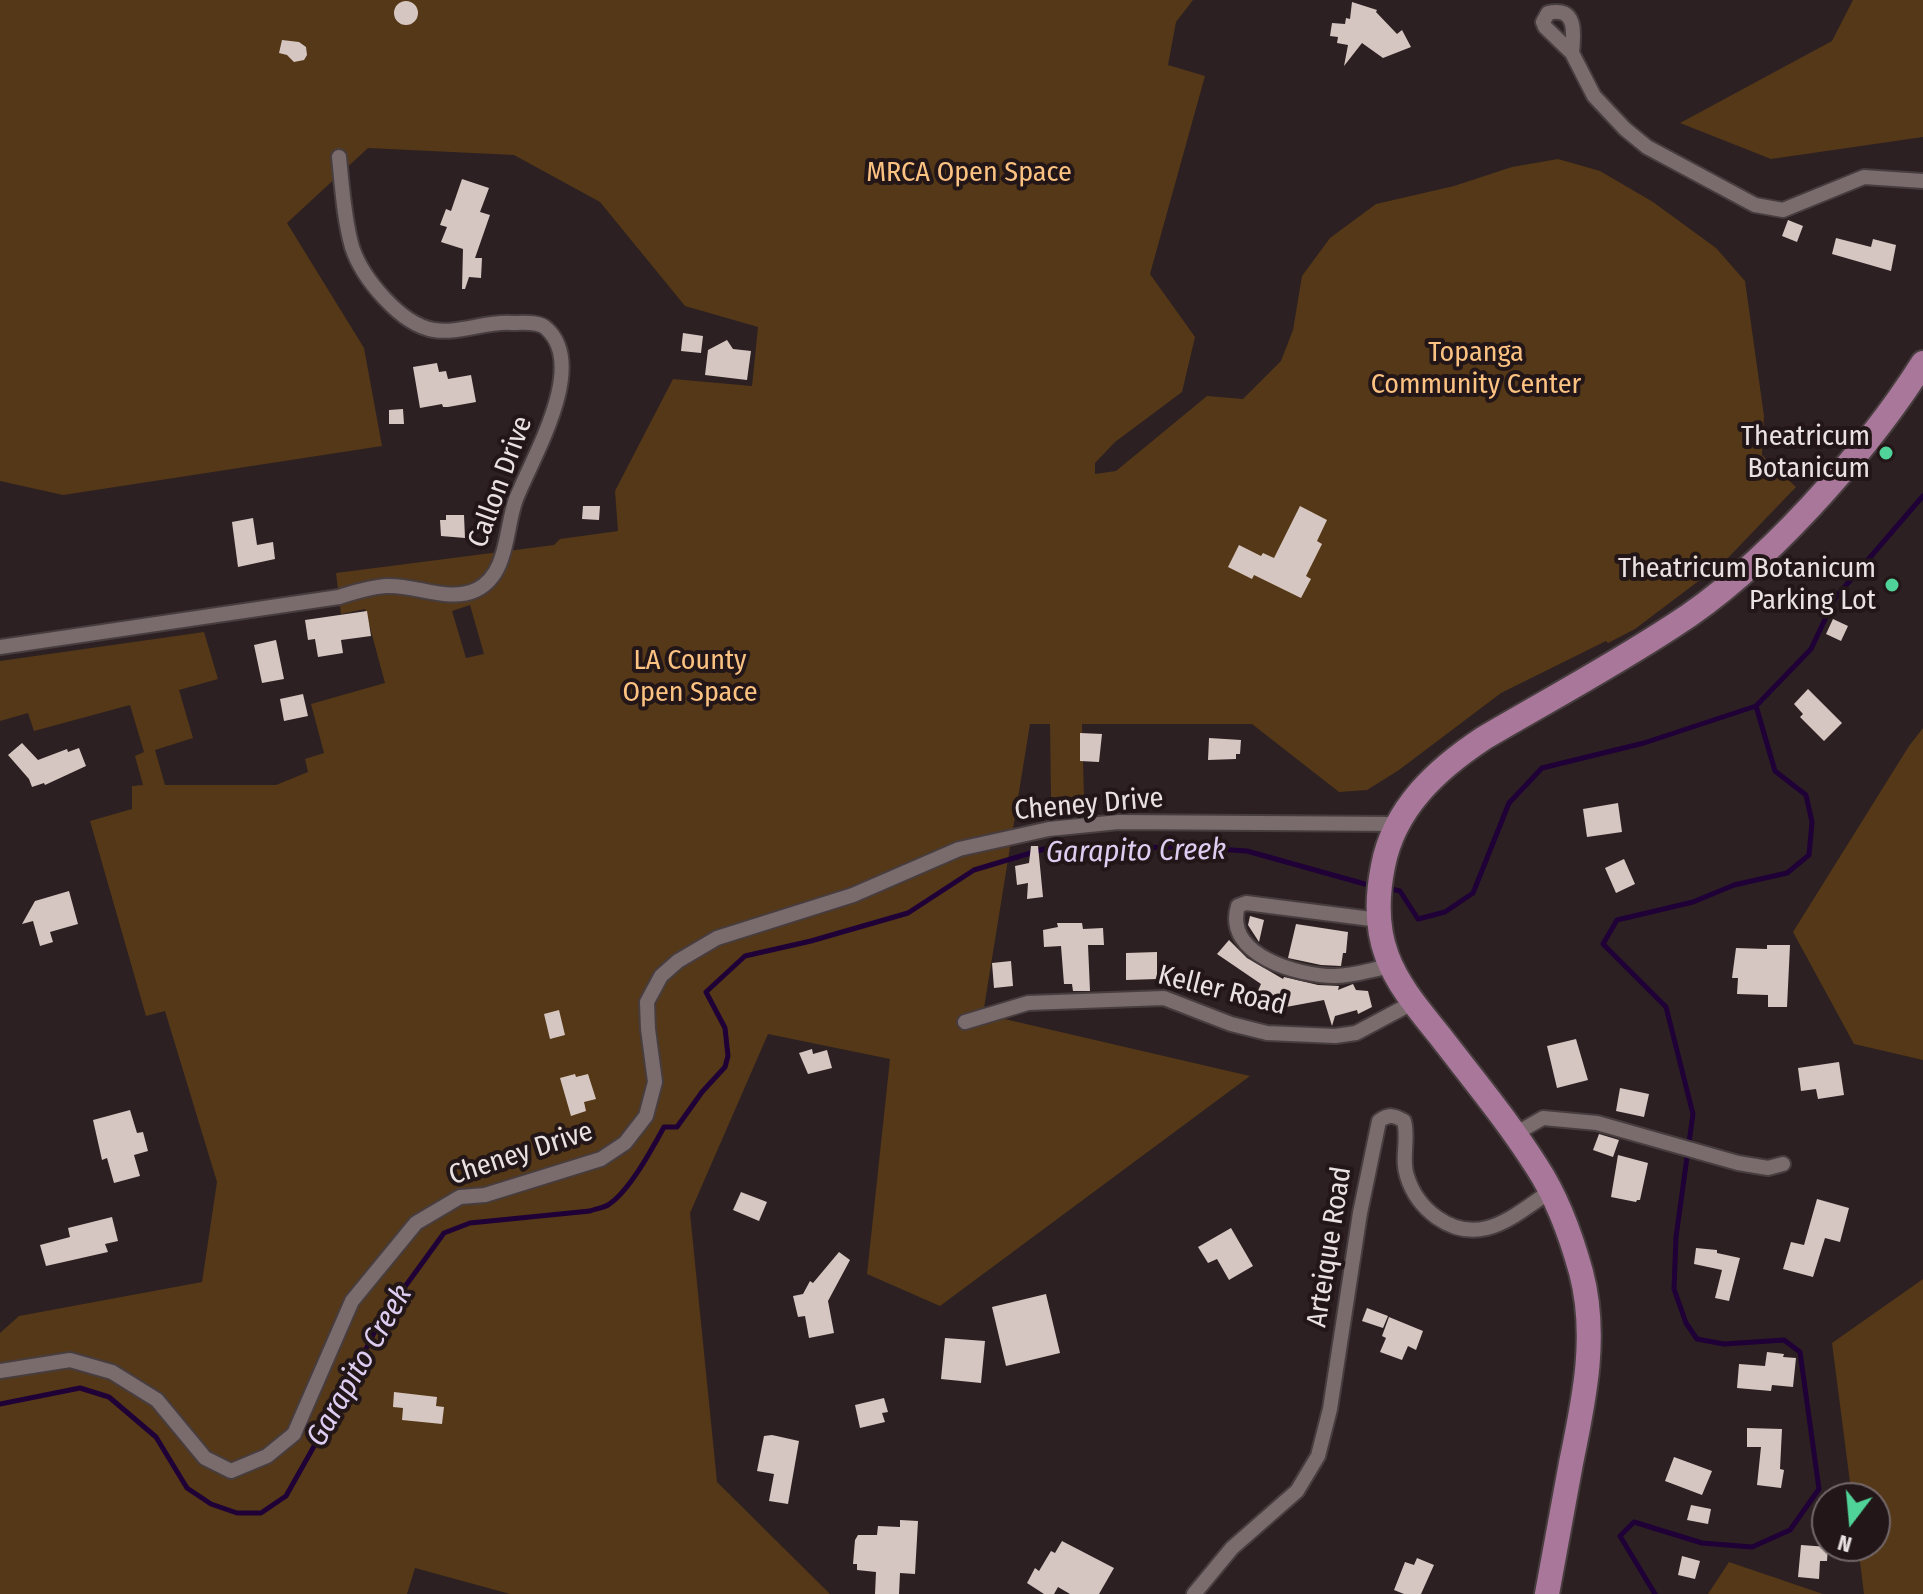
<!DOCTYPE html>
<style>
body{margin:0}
#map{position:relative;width:1923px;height:1594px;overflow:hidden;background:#2c2022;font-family:"Fira Sans Condensed",sans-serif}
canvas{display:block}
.north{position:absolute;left:1811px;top:1482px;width:80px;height:80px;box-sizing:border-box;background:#221618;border:2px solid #726769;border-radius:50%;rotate:196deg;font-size:22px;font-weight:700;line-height:32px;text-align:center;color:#e9e1e2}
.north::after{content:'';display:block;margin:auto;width:28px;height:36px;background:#50d398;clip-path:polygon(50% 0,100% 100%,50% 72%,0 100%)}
</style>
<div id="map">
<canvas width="1923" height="1594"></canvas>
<div class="north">N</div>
</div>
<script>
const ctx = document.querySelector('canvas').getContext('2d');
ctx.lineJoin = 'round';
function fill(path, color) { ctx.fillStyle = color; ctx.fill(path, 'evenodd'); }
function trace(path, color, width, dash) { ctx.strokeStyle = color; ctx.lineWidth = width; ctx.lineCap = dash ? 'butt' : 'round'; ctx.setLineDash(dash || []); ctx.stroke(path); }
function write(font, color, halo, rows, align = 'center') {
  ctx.font = font + ' "Fira Sans Condensed",sans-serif'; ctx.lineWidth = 8; ctx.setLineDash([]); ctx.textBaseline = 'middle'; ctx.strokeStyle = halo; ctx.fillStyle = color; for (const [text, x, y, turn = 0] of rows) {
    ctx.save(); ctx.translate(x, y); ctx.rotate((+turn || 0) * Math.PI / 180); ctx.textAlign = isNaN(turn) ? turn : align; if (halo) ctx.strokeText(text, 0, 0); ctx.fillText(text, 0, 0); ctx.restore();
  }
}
fill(new Path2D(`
 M0,0H1193L1176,22L1168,65L1205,76L1150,274L1195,337L1182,392L1115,442L1095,463V474L1116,471L1207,396L1243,399L1281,361L1293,330L1302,276L1330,238L1376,204L1454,186L1512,167L1558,159L1600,171L1653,202L1716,248L1745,281L1764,416L1762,455L1796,487L1725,561L1635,629L1608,643L1606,641L1501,693L1399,770L1367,790L1339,792L1252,724H1082L1084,797H1051L1050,724H1030L983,1014L1250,1076L940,1306L867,1274L890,1059L768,1034L690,1213L717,1482L830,1594H510L415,1568L407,1594H0V1333L19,1316L202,1282L217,1182L165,1011L146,1016L90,821L132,809V786L143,785L135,756L144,752L130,705L34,731L28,713L0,721V661L204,632L218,679L179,690L193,738L155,750L165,785H276L308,772L305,759L324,753L311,704L385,683L365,609L341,614L336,573L554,545L560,539L618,531L615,491L673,379L752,386L758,327L685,306L600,202L514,155L368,148L287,223L364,348L382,446L63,495L0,481ZM470,605L484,654L466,658L452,611Z
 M1853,0H1923V137L1771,159L1680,123L1832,41Z
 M1923,728V1060L1854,1044L1793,932L1909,746Z
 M1923,1279V1594H1864L1858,1546H1875V1498H1852L1832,1343Z
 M1729,1562L1823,1594H1708Z`), '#543817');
trace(new Path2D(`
 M1386,888L1400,891L1418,919L1445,912L1473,893L1509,803L1542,768L1644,743L1756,706
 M0,1404L80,1388L109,1397L156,1437L187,1488L211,1504L237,1513H261L286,1496L344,1393L380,1321L444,1233L470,1223L590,1211C595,1209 603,1208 608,1205C629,1192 652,1149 664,1127H677L702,1092L725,1067L728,1056L725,1028L706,992L745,956L811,941L908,913L974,870L1044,849L1183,847L1247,851L1372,886
 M1655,1594L1620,1536L1634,1522L1702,1543L1752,1547L1790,1530L1819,1489L1800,1352L1784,1340L1724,1344L1697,1339L1686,1323L1674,1289L1676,1237L1693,1114L1666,1007L1603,944L1617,920L1693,902L1734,885L1787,873L1809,855L1812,822L1806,795L1775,771L1756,706L1811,649L1835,598L1923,496`), '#1f0037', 5);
fill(new Path2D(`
 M394 13a12 12 0 1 1 24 0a12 12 0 1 1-24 0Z
 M1352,2L1377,10L1376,12L1397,34L1402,30L1411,47L1383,58L1362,43L1344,66L1348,45L1337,43L1338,37L1330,36L1332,23L1345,24L1346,18L1350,19Z
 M282,40L299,42L306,47L307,55L304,60L294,62L287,55L279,53Z
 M462,179L489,188L480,212L490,215L475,258H482L481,278L469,277L465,289H462L463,249L441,242L447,227L440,225L446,209L451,211Z
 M1788,220L1803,226L1797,242L1782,236Z
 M1836,238L1871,247L1873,239L1896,245L1891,271L1832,254Z
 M683,333L703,336L701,353L681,351Z
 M727,340L733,349L751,351L747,380L705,375L708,350Z
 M437,363L439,372L446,371L448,379L471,375L476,402L448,407H443L442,404L420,408L413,367Z
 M403,409L404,424H389V410Z
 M583,506H600L599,520L582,519Z
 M1300,506L1327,520L1317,541L1322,544L1306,576L1311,579L1301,598L1254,575L1252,579L1228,567L1239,545L1261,556L1263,553L1274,558Z
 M446,515H464L465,538L441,536L440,520H446Z
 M253,518L257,545L273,542L275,559L238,567L232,522Z
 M367,611L371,636L341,640L343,653L318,657L315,639L308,640L305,620Z
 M1833,619L1848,626L1841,641L1826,634Z
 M276,640L284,679L262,683L254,645Z
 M1808,689L1842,723L1824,741L1800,717L1803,714L1794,704Z
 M303,694L308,716L284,721L280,699Z
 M1080,733L1102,734L1099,762L1080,761Z
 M1209,738L1241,740L1240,754H1236V759L1208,760Z
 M22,743L38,760L67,749L68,752L79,748L86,766L45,785L44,783L32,787L29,779L8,755Z
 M1618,803L1622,832L1587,837L1583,809Z
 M1031,846H1038L1043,897L1027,899L1028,883L1017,885L1015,866L1029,863Z
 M1624,859L1635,884L1616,893L1605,868Z
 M69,891L78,924L50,932L53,942L40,946L33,921L22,924L35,901Z
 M1250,916L1264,920L1259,942L1248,925Z
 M1057,923H1082L1083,929L1103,928L1104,945H1088L1090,991H1073L1072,984H1064L1061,946L1044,947L1043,930L1058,927Z
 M1296,924L1348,932L1346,953H1343L1341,966L1321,965L1288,958Z
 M1229,940L1247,958L1283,979L1284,977L1318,985L1339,986L1338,990L1353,984L1356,990L1368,991L1372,1007L1358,1014L1357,1010L1335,1016L1332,1026L1324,1000L1286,1007L1256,995L1261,984L1217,954Z
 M1767,945H1790L1787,1007H1768V995L1737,994L1738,978H1732L1736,948L1767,949Z
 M1157,952V979L1126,980V953Z
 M1011,961L1013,986L994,988L992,963Z
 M559,1010L565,1035L550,1039L544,1014Z
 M1576,1039L1588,1080L1557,1088L1547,1046Z
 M812,1049L813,1054L827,1050L832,1068L808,1074L799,1053Z
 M1839,1062L1844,1095L1818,1099L1816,1089L1801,1091L1798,1068Z
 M575,1074L576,1077L588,1074L596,1099L584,1102L586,1111L571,1116L560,1078Z
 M1620,1088L1649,1094L1644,1117L1616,1111Z
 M130,1110L137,1133L143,1132L148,1151L134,1155L140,1176L114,1183L107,1158L102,1160L93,1120Z
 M1599,1134L1619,1140L1613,1157L1593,1150Z
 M1618,1155L1648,1163L1640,1200H1637L1636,1202L1611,1197Z
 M741,1192L767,1202L759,1221L733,1210Z
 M1817,1199L1849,1208L1840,1242L1825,1238L1813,1277L1783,1269L1791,1242L1804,1245Z
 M112,1217L118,1241L105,1244L108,1252L46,1266L40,1245L70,1237L68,1228Z
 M1231,1228L1253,1266L1229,1280L1217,1259L1208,1263L1198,1247Z
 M1696,1248L1717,1250V1253L1740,1258L1729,1301L1715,1298L1722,1270L1694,1264Z
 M839,1252L850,1260L828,1301L834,1333L809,1338L805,1316L798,1317L793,1296L803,1294L810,1281L813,1283Z
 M1046,1294L1060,1353L1006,1366L992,1307Z
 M1367,1308L1388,1316L1383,1328L1362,1321Z
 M1389,1317L1423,1331L1416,1350L1408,1346L1402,1360L1380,1352L1386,1338L1382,1336Z
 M945,1338L985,1341L981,1383L941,1379Z
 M1767,1352L1784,1354L1783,1357L1796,1358L1793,1387L1772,1385L1771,1391L1737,1388L1739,1364L1765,1366Z
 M394,1392L437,1397L436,1406L444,1407L442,1424L402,1420L403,1408L393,1407Z
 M884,1398L888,1412L882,1413L885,1422L860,1428L855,1405Z
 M1747,1428L1782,1429L1780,1469L1784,1470L1781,1488L1757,1485L1761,1447H1747Z
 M772,1435L799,1441L788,1504L769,1501L774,1474L757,1471L764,1436Z
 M1674,1457L1712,1471L1702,1495L1665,1481Z
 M1691,1505L1711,1509L1708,1524L1687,1520Z
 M900,1520L918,1521L915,1574L900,1573L899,1594H875L876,1572L857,1570V1564H853L855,1540L858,1535H877L878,1526L900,1527Z
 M1062,1541L1114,1568L1099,1594H1070L1058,1587L1054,1594H1044L1027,1583L1035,1568L1039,1571L1051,1551L1055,1553Z
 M1801,1545L1828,1547L1827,1561H1820L1819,1579L1798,1577Z
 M1682,1556L1700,1561L1695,1579L1678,1575Z
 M1417,1558L1434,1565L1421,1594H1404L1394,1590L1405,1562L1414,1565Z`), '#d6c6c1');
const minor = new Path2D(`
 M1572,53C1574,33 1577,6 1548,13L1543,22L1545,27L1572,53L1594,96L1625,129L1647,147L1755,205L1783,210L1864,177L1923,181
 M0,647L339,597C354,592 370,587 386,586C415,584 447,603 476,590C509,574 505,528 516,499C532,458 588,367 547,329C540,321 522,323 512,323C486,321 459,334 434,330C401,325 362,278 352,247C344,219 342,186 339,157
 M1379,920L1246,903L1238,906C1223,955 1298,976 1335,976C1354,976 1373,969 1391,966
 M965,1022L1028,1003L1164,998L1231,1024L1267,1033L1335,1036L1356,1033L1414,1002
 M1515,1134L1543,1118L1597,1123L1738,1163L1768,1168L1783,1164
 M0,1371L70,1360L112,1372L157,1400L205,1458L231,1471L267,1456L294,1434L352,1301L416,1223L460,1197L485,1195L601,1159L625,1143L646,1116L655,1082L648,1029L647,1002L661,976L678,961L717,938L853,895L959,849L1049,829L1119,822L1397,824
 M1194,1594L1232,1548L1297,1491L1318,1456L1330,1409L1360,1213L1379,1121C1389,1114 1394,1115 1404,1121C1409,1139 1401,1159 1407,1176C1417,1209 1451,1237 1487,1228C1509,1223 1532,1203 1551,1191`);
const primary = new Path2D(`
 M1547,1594C1555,1550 1563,1507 1571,1463C1584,1400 1598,1336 1581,1272C1571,1236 1558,1199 1537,1167C1508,1121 1473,1079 1440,1036C1420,1011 1398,986 1387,956C1376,927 1377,896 1383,866C1394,808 1437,769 1484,738C1547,701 1612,666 1673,626C1762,570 1867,452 1923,363`);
trace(minor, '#473d3f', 18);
trace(primary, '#473d3f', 28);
trace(minor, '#7a6b6d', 14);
trace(primary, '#a9779a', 24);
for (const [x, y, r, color] of [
 [1886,453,8,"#50d398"],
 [1892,585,8,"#50d398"]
]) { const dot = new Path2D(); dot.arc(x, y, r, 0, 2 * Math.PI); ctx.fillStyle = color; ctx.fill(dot); trace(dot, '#221618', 3); }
write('28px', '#fcc282', '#221618', [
 ["MRCA Open Space",969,173],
 ["Topanga",1476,353],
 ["Community Center",1476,385],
 ["LA County",690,661],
 ["Open Space",690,693]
]);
write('28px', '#e9e1e2', '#221618', [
 ["Theatricum",1870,437],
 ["Botanicum",1870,469],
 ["Theatricum Botanicum",1876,569],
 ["Parking Lot",1876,601]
], 'right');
write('28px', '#e9e1e2', '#221618', [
 ["Callon Drive",501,482,-70],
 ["Cheney Drive",1089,805,-5],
 ["Keller Road",1222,991,14],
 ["Cheney Drive",521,1154,-18],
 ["Arteique Road",1330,1247,-81]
]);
write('italic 30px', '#dccdf1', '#221618', [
 ["Garapito Creek",1136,852,-1],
 ["Garapito Creek",360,1366,-60]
]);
</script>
